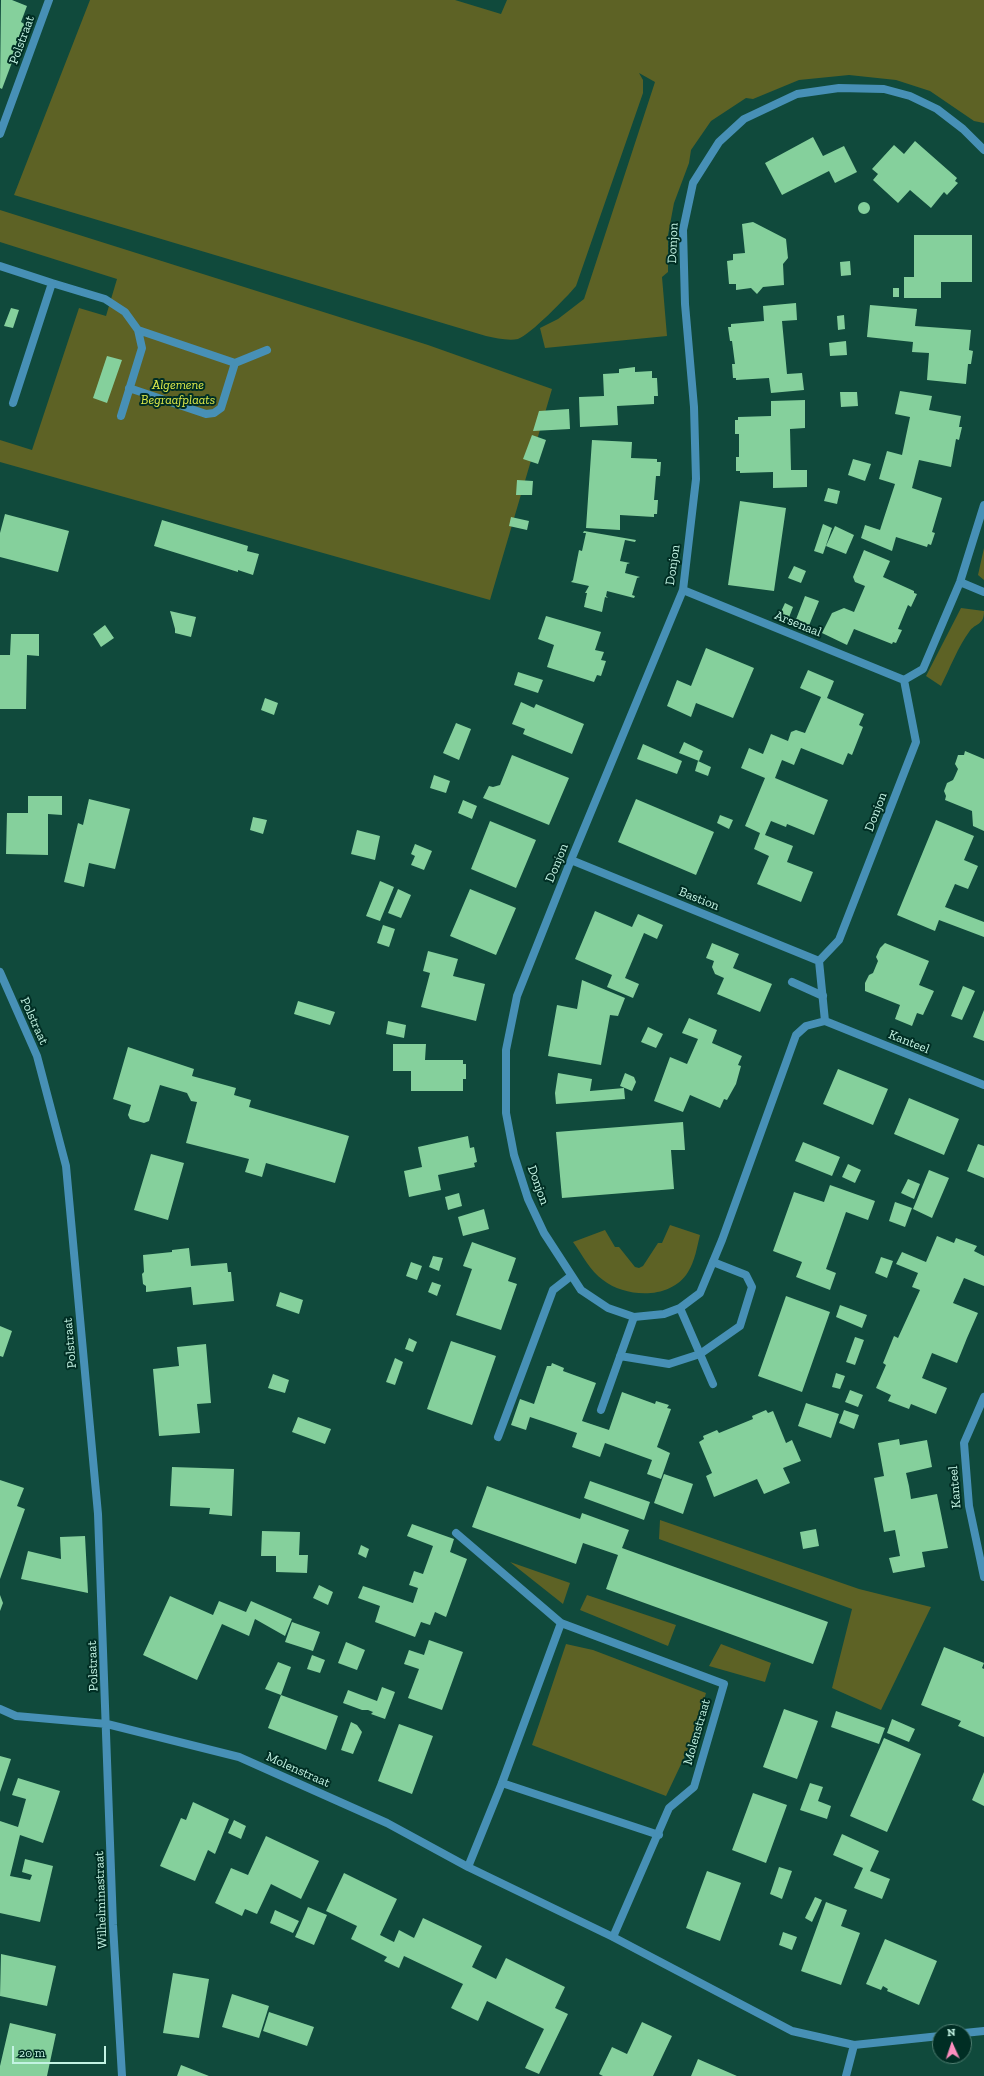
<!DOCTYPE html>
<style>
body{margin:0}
#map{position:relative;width:984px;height:2076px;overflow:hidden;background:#104a3c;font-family:"Zilla Slab",serif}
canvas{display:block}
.north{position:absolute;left:932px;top:2024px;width:40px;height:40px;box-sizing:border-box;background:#002e24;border:1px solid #4e7d70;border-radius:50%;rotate:357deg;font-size:11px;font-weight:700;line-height:16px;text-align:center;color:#c3f3e3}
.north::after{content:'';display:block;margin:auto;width:14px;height:18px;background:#fd8ebf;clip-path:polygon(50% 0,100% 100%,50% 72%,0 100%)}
.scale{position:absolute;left:12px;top:2046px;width:94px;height:18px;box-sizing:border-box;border:2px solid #c3f3e3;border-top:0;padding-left:5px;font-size:12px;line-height:14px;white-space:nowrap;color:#c3f3e3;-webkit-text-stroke:3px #002e24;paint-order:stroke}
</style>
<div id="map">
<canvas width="984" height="2076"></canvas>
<div class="north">N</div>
<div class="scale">20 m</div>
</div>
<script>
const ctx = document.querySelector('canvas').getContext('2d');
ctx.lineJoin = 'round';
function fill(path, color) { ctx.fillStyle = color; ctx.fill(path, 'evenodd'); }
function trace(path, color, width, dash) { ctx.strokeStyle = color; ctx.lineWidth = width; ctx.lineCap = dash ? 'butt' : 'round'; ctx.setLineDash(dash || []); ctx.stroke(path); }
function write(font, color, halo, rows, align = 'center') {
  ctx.font = font + ' "Zilla Slab",serif'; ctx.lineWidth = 4; ctx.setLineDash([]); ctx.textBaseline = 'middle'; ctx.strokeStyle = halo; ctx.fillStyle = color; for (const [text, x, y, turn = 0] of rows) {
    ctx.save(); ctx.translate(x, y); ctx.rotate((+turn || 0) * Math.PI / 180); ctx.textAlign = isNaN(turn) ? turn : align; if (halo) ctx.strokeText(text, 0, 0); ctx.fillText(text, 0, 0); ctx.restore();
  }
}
fill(new Path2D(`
 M90,0H455L501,14L507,0H984V123L974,121L930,91L896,80L849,75L799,80L753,99L746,98L711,121L691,150L689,163L674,203L668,235V272L662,277L667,336L545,348L540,328L558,319L584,299L655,82L639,73L643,80V93L576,286C567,297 530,335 518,339C508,341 496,338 486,336L14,195Z
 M0,210L428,345L552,389L490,600L0,462V440L32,450L79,308L106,316L117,279L0,242Z
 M984,548V580L978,575Z
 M961,608L984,611C984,626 976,622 969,632C959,645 949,670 941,686L926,676Z
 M670,1225L700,1235C697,1247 695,1261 688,1272C671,1300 626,1298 603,1280C590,1271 582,1254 573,1242L605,1230L615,1247H619L635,1267L639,1268L643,1266L658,1243H662Z
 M660,1520L859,1589L931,1607L881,1710L832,1688L852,1609L659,1539Z
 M510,1562L570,1583L563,1604Z
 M587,1595L676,1625L668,1646L580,1610Z
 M566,1644L593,1650L706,1693L693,1739L666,1796L532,1745Z
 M721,1644L771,1663L765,1682L709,1666Z`), '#5d6225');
fill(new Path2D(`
 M1,0H12L27,6L21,22L26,25L2,89L0,88Z
 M813,137L823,156L844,146L857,172L835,183L829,171L782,195L765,163Z
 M915,141L957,178L955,181L958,183L947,195L944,192L931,208L910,190L898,203L873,180L878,174L872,169L894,145L904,154Z
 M858 208a6 6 0 1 1 12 0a6 6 0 1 1-12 0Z
 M753,222L786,239L788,258L783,264L784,285L763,287L757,294L751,288L736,290V284H729L727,261L733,260V254L745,253L742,224Z
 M914,235H972V282H941V298H904V277H914Z
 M850,261L851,275L841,276L840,262Z
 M893,288H899V297H893Z
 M796,303L797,320L782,321L787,374L802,373L804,390L771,393L769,378L736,380V378H733L732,364H735L732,341H730L728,327H731V324L764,321L763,306Z
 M870,305L917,309L915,326L971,330L969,350L973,351L971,364H968L966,384L927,380L929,353L912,352L913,342L867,337Z
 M11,308L19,310L13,328L4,326Z
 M844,315L845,329L838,330L837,316Z
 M846,341L847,355L830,356L829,343Z
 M107,356L122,360L107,403L93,398Z
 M635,367V372L652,371V378H657L658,396H654V404L617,406L618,425L580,427L579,397L604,396L603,374L619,373V369Z
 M900,391L932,396L929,410L961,416L959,427H962L959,440L956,439L951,467L919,460L912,488L942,498L932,532L935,533L931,545L928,544L927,547L896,537L892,551L861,538L865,525L880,530L895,484L879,479L887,451L902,455L910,417L895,414Z
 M840,392H857L858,406L841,407Z
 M805,400V428L790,429L791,470H807V487L773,488V472L740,473V471H736V457H739V434H735V420H738V417L771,416V401Z
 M569,409L570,429L533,431L539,411Z
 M532,435L546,440L538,464L523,459Z
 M592,440L632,442L631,458L657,459V462H661L660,476H656L654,500H658L657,514H654V517L620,515V530L586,528Z
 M853,459L871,464L865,481L848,475Z
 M517,480L533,481L532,495H516Z
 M828,488L840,491L837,504L824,501Z
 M740,501L786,508L774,591L728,585Z
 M5,514L69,531L58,572L0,557V533Z
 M511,517L529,521L527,530L509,526Z
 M162,520L248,546L247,551L259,554L253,575L238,570V572L154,546Z
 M823,524L832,528L823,554L814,551Z
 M835,526L854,535L846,554L826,546Z
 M584,531L636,540L635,542L625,540L620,561L630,563L627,564L625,573L640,577L637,578L632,595L635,596L634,598L607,591L606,596L608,598L605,597L602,612L584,607L587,593H585L589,586L571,582L573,580L579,550L582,551L586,533H583Z
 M864,550L890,561L883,577L914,591V593L917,594L911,607L908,605L898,629L902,630L896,643L893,642L892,644L854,629L847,645L822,633L832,613L844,608L854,612L865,586L855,582L853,577Z
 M794,566L806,571L801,583L788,578Z
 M805,596L819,601L808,628L795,622Z
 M785,603L793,607L788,620L779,616Z
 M170,611L196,617L191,637L175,633V629Z
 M546,616L601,632L595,650L604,652L601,660L606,661L601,676L597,675L594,682L547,667L554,645L538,639Z
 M105,625L114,638L101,647L93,634Z
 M11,634H39V656L27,655L26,709H0V655H10Z
 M706,648L754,668L733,718L696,703L691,717L667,706L677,680L691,686Z
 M808,670L834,681L827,698L864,714L859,725L863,727L852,755L848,753L843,765L801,748L794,765L782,760L775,778L828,800L814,835L787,824L786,827L771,821L765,835L793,846L787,862L813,872L801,902L757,884L769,856L754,849L760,833L745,826L765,778L741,768L749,748L763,754L771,734L788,741L791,732L796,730L805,733L821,697L800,688Z
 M518,672L543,680L538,693L514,685Z
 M265,698L278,703L274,715L261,710Z
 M521,702L534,708L536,704L584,724L572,754L523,734L525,729L512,724Z
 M456,723L471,729L459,760L443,753Z
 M684,742L703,751L699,761L679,753Z
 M643,744L682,761L677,774L637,759Z
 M965,751L984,759V831L973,826L972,811L945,800L946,796L944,791L947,783L953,780L955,776L958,769L955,764L958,755H964Z
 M512,755L569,778L549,825L483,798L489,786L493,787L500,785Z
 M698,761L711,767L708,776L695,771Z
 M434,775L450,781L446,793L430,788Z
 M28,796H62V815L48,814V855L6,854L7,813H28Z
 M89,799L130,809L115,869L89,863L84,887L64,882L78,823L83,825Z
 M636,799L714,832L696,875L618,842Z
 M463,800L477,806L472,819L458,813Z
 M720,815L733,820L729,829L717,823Z
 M253,817L267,820L263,834L250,830Z
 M936,820L974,836L964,860L978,866L968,889L955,884L945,907L984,922V937L939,920L935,931L897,915Z
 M490,821L536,840L516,888L471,869Z
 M357,830L380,836L375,860L351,854Z
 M415,844L432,851L424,870L411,865L415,856L411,854Z
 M380,881L394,887L380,921L366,916Z
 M398,889L411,895L401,918L388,913Z
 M470,889L516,908L496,955L450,936Z
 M595,911L632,927L638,914L663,925L657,939L644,933L625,978L639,984L633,998L607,987L612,975L575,959Z
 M383,925L395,929L389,947L377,943Z
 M712,943L739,954L733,968L772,984L760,1012L717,994L724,978L715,974L712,967L714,961L706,958Z
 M885,943L929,961L919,985L934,991L923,1015L917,1013L912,1026L895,1019L900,1005L865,991V983L869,975L873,973L878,961L876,957L880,948Z
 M428,951L458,959L453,976L485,984L476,1021L421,1007L430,973L423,971Z
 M582,980L625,998L618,1016L610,1015L601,1065L548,1056L557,1005L577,1009Z
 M963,986L975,991L962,1020L951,1016Z
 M298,1001L335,1012L330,1025L294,1014Z
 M984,1010V1041L973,1037Z
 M689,1018L717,1030L712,1043L742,1056L738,1065L741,1066L736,1084L727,1100L724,1099L720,1108L690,1095L683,1112L654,1101L670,1057L687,1064L698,1039L682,1033Z
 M388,1021L406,1025L404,1038L386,1034Z
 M648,1027L663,1034L656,1048L641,1042Z
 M393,1044H426L425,1060H463V1064H466V1079H463V1091H411V1071H393Z
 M128,1047L194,1069L192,1076L236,1088L234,1095L251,1100L249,1107L349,1136L335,1183L266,1163L262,1177L245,1172L249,1159L186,1143L197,1102L191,1101L187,1093L160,1085L149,1121L144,1123L130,1119L128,1115L131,1105L113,1099Z
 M838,1069L888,1089L873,1125L823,1104Z
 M558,1073L592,1079L590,1091L624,1088L625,1099L556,1104L555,1093Z
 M625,1073L634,1077L636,1082L632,1091L620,1086Z
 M909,1098L959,1119L944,1155L894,1134Z
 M683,1122L685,1150H671L674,1189L562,1198L556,1132Z
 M468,1136L470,1148L474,1147L477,1162L474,1163L475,1167L438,1175L441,1190L409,1197L404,1171L422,1167L418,1147Z
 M803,1142L840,1157L832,1176L795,1161Z
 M978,1144L984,1146V1178L967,1171Z
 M151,1154L184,1163L168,1220L134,1210Z
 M848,1164L861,1170L855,1183L842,1177Z
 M929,1170L949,1178L932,1218L913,1209Z
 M908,1179L920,1184L914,1199L901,1193Z
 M830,1185L875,1201L868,1220L846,1212L826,1269L836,1273L830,1290L796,1277L802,1262L773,1251L794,1192L824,1202Z
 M459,1193L462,1206L448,1210L445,1197Z
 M895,1202L912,1208L905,1227L889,1221Z
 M484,1209L489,1229L463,1236L458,1217Z
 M937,1236L954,1243L956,1238L977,1246L974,1251L984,1256V1286L964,1278L953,1303L978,1313L967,1338L957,1363L932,1353L922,1378L947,1388L936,1414L911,1404L909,1409L888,1401L891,1395L876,1388L886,1365L883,1363L894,1336L898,1338L920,1290L912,1287L918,1273L896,1264L902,1252L926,1262Z
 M472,1242L516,1258L508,1281L517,1284L501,1330L456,1315L472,1269L463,1266Z
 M189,1248L191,1266L227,1263L228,1272H231L234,1301L193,1305L191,1287L146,1292V1286L143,1284L142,1274L144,1272L143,1255L172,1252V1250Z
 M433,1256L443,1258L439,1271L429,1267Z
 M881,1257L893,1261L887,1278L875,1273Z
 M411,1262L422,1266L417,1280L406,1276Z
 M432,1282L441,1285L437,1296L428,1292Z
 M280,1292L303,1300L299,1314L276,1306Z
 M786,1296L830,1312L802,1392L758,1376Z
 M840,1305L867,1315L862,1328L836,1317Z
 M0,1326L12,1331L3,1357L0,1356Z
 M855,1337L864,1340L855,1365L846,1362Z
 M409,1338L417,1342L413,1352L405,1349Z
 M451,1341L496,1356L472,1425L427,1409Z
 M206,1344L211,1403L197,1404L200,1433L159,1436L153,1369L179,1366L177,1347Z
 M395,1358L403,1362L395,1385L386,1382Z
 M552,1363L564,1368L563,1371L596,1383L582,1421L609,1430L622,1392L655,1404L656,1401L669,1405L667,1408L671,1409L657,1447L670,1453L661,1479L647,1474L652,1460L605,1443L600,1457L572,1447L577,1433L554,1425L530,1417L526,1430L511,1425L520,1399L534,1404L547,1366H551Z
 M836,1373L845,1376L840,1389L832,1387Z
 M273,1374L289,1380L285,1393L268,1388Z
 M850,1390L863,1395L858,1407L845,1402Z
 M806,1403L839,1414L831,1438L798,1426Z
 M766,1410L768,1413L773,1411L786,1443L792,1440L801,1461L783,1468L790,1483L764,1494L757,1479L714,1497L706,1476L712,1473L699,1442L704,1439L703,1436L717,1430L719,1433L753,1419L752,1416Z
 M844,1410L859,1415L854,1429L839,1423Z
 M298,1417L331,1429L325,1444L292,1432Z
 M899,1439L900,1445L927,1440L932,1467L906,1473L909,1486L911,1499L937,1494L948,1548L922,1552L925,1567L893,1573L889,1558L900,1556L895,1530L884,1532L874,1478L884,1476L878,1443Z
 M172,1467L234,1469L232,1516L209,1514L210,1508L170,1506Z
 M664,1474L693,1484L683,1514L654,1503Z
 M0,1480L24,1488L17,1506L25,1509L0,1579Z
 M590,1481L650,1502L644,1520L584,1498Z
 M487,1486L580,1519L582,1513L629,1530L622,1548L828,1622L813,1664L606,1589L618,1555L583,1543L576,1564L472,1527Z
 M412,1524L454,1539L450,1552L467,1559L446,1617L435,1612L430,1625L421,1622L415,1637L375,1622L380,1606L358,1598L363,1586L413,1603L418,1588L409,1585L414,1571L423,1574L433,1546L407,1536Z
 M816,1529L819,1546L803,1549L800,1532Z
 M262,1531L300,1532L299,1555H308L307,1573L276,1572V1556H261Z
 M85,1536L88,1593L21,1579L28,1551L61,1559L60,1537Z
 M361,1545L369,1549L366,1558L358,1554Z
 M319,1585L333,1592L328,1605L313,1598Z
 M0,1595L3,1603L0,1611Z
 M170,1596L213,1615L219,1601L246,1612L251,1601L292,1619L285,1636L255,1619L249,1636L222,1624L197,1680L143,1655Z
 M292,1622L320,1632L313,1651L285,1642Z
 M429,1640L463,1652L442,1710L408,1698L419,1669L404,1664L409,1650L424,1655Z
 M346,1642L365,1650L357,1670L338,1663Z
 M944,1647L984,1663L982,1668L984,1669V1737L958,1726L961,1721L921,1705Z
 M312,1655L325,1660L320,1673L307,1669Z
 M278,1662L291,1667L281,1695L338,1716L326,1750L268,1728L281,1695L265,1689Z
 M382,1687L395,1692L385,1719L371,1714L373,1712L368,1710H362L343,1703L348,1690L377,1701Z
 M784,1709L818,1721L797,1779L763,1767Z
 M836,1711L885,1728L879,1744L831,1727Z
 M892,1719L915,1729L909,1742L887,1733Z
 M351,1722L357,1725L362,1732L353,1754L341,1750Z
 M399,1724L433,1736L412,1794L378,1781Z
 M884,1738L921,1754L887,1832L850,1816Z
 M0,1756L11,1759L0,1792Z
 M984,1772V1806L972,1800Z
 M18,1778L60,1791L43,1843L20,1835L10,1876L30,1880L32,1875L22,1872L25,1859L53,1866L40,1922L0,1913V1821L18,1827L26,1799L12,1795Z
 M810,1783L823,1787L818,1801L831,1806L827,1819L800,1810Z
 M753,1793L787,1805L766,1863L732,1850Z
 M193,1802L229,1819L215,1854L208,1850L195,1881L160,1866L181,1818L186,1820Z
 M234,1820L246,1826L241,1839L228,1833Z
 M842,1834L879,1851L870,1871L890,1879L882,1899L854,1888L863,1868L833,1855Z
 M266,1836L319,1861L301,1899L271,1884L257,1914L245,1909L242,1916L215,1903L231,1868L248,1875Z
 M779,1867L792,1871L782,1899L770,1894Z
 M707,1871L741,1883L720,1941L686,1928Z
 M344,1873L397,1899L380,1935L394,1942L399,1930L414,1938L423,1918L482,1946L472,1967L496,1979L506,1958L565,1987L555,2008L568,2014L539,2074L525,2068L544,2029L487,2001L478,2021L451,2008L463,1984L404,1956L399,1968L384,1961L387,1957L351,1939L357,1926L326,1911Z
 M815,1897L822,1900L812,1922L805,1918Z
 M826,1902L847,1910L841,1926L860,1933L841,1985L801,1971Z
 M308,1907L327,1915L314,1945L295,1937Z
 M275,1910L299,1921L293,1933L270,1923Z
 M783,1932L797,1937L792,1950L779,1945Z
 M885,1939L937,1961L919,2005L887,1991L888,1989L883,1986L881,1990L866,1984Z
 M1,1954L56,1966L47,2006L0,1996Z
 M173,1973L209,1979L199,2038L163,2033Z
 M232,1994L269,2006L259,2038L222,2027Z
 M269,2012L314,2027L307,2046L263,2031Z
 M642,2022L672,2036L653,2076H603L599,2074L612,2047L627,2054Z
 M10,2023L56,2034L47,2076H0V2066Z
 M698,2059L737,2076H691Z
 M181,2065L209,2076H177Z`), '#85d09c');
trace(new Path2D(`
 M0,266L52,283L13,403
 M52,283L105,299L125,312L138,330L142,348L121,416
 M138,330L235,363L267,350
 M129,388L206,414L214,413L221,408L235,363
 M792,982L823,996
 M620,1356L669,1364L700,1354L740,1326L752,1287L746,1275L713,1262
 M601,1410L634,1317
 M502,1783L659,1835`), '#4790b6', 8);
trace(new Path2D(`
 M0,134L49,0
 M984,150L963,129L937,109L910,96L884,89L839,88L797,94L744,119L719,142L693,183L683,230L685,304L694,407L696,479L683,590L571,860L517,996L506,1050V1113L514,1155L528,1199L544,1233L581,1290L608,1308L634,1317L664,1314L680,1308L700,1293L722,1240L796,1035L806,1026L825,1021L819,961L839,940L916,742L904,680L923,669L960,582L984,505
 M960,582L984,592
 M683,590L904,680
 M571,860L819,961
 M0,972L37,1056L66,1166L98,1514L113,1925L122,2076
 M825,1021L984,1085
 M680,1308L713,1384
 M984,1397L964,1443L969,1506L984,1577
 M498,1437L553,1290L571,1276
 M456,1533L561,1623
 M0,1709L16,1716L107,1724L239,1757L387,1823L468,1867L613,1937L792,2031L854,2045L940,2036
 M468,1867L502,1783L561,1623L724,1684L694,1787L669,1808L613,1937
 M964,2033L984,2031
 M846,2076L854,2045`), '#4790b6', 8);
write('13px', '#c3f3e3', '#002e24', [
 ["Polstraat",22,40,-70],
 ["Donjon",673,243,-88],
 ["Donjon",673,565,-82],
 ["Arsenaal",798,624,22],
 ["Donjon",876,812,-69],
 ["Donjon",557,863,-68],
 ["Bastion",699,899,22],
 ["Polstraat",34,1021,66],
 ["Kanteel",909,1042,22],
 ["Donjon",538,1185,70],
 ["Polstraat",70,1343,-95],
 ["Kanteel",955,1487,-95],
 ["Polstraat",93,1666,-92],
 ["Molenstraat",697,1732,-74],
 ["Molenstraat",298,1770,24],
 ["Wilhelminastraat",101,1900,-92]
]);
write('italic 13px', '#dde94a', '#002e24', [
 ["Algemene",178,385],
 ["Begraafplaats",178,400]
]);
</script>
